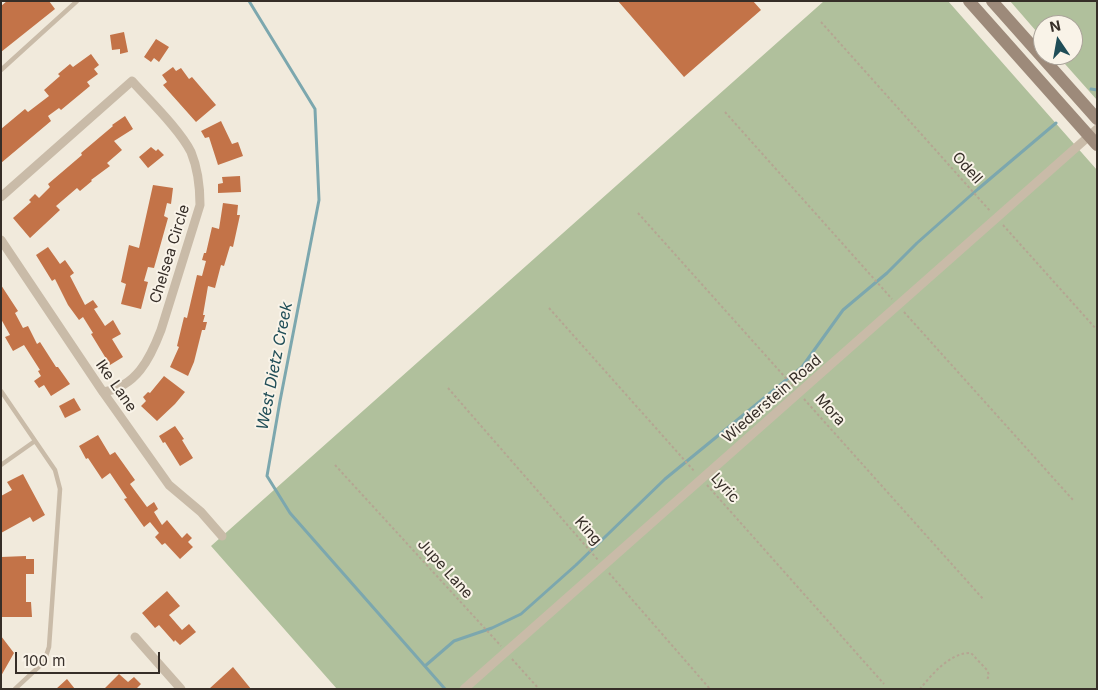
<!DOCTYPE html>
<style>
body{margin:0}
#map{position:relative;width:1098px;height:690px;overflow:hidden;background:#f1eadc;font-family:Inter,sans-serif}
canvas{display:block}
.frame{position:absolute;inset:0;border:2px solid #362e28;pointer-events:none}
.north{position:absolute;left:1033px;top:15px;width:50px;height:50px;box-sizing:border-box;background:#f9f3e8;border:1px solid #aba49b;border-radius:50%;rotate:348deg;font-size:14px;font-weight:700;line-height:20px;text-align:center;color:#362e28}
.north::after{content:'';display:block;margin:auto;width:18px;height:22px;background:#1f4d57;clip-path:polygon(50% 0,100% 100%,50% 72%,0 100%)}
.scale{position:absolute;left:15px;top:652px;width:145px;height:22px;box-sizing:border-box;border:2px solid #362e28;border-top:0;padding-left:6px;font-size:15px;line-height:18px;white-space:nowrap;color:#362e28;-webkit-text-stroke:4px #f9f3e8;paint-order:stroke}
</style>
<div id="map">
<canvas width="1098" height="690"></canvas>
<div class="frame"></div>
<div class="north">N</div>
<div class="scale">100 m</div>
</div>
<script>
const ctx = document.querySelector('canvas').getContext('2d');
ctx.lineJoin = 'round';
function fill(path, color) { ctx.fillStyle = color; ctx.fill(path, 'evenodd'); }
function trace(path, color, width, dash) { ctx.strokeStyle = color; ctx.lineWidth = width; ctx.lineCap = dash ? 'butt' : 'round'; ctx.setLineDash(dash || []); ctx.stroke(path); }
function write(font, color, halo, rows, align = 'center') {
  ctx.font = font + ' Inter,sans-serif'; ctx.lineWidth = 4; ctx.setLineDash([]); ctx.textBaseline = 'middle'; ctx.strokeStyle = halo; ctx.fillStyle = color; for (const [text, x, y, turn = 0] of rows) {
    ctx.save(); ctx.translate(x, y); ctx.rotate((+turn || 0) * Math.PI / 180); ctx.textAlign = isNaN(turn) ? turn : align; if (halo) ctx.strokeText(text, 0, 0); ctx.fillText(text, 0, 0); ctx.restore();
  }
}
fill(new Path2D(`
 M824,1H948L1097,170V689H337L211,546Z
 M1010,1H1097V100L1057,55H1073V25H1043V39Z`), '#b0c09c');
trace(new Path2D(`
 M249,1L315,109L319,200L280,401L267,476L290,513L445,689
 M1091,89L1097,90
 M425,666L454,641L492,628L521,614L576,565L665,479L802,367L843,310L887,273L917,243L978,189L1056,123`), '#7ca7ae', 3);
fill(new Path2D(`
 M7,1H49L55,9L1,52V6Z
 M618,1H753L761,10L684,77Z
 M124,32L128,52L120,54V49L112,50L110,35Z
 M156,39L169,47L159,62L154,58L151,62L144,57Z
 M91,54L99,65L94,69L98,74L87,82L90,86L61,110L59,108L48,116L51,121L1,163V129L25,109L28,112L49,96L44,90L60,76L58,74L70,64L73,67Z
 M173,67L176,71L181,68L189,79L192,77L216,105L196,122L163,85L167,82L162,75Z
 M125,116L133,129L114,141L122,150L107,163L110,166L91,180L92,181L80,191L77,188L56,206L60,210L30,238L13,218L31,202L29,200L35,194L39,198L50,187L48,184L82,155L81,153L113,126L112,125Z
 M221,121L232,144L238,142L243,156L218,165L209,137L205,138L201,131Z
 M151,147L156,151L158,149L164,155L148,168L139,157Z
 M240,176L241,192L218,193V184L223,183L222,177Z
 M153,185L173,188L171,204L167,203L164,216L168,218L154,268L148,267L144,281L148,282L141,309L121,304L126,284L121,282L129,245L139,248Z
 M223,203L238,205L237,215H240L233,247L230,246L224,266L221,265L215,288L208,286L203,315H205L203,322H207L205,330H202L194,362L188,376L170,367L179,347L177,346L184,317L187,318L197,275L202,276L206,261L202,260L204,253H206L212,227L219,229Z
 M48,247L60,264L65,260L74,273L70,276L85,305L93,300L98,307L94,309L105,326L113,320L121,334L112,339L123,357L110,365L91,334L93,333L83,317L79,320L68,305L55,279L52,281L36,255Z
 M1,285L18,311L15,313L23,328L28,326L37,344L40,342L56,367H58L70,384L51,396L44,385L39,388L34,381L41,376L38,371L40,370L24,345L13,351L5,337L10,335L1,319Z
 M164,376L185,392L175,404L157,421L141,406L146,401L143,397L148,392L150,393Z
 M74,398L81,410L65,418L59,406Z
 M175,426L184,439L182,440L193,458L180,466L165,442L163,443L159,436Z
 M98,435L110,455L115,452L135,480L130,484L147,507L154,502L158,509L154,512L162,525L167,520L182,538L187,533L192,538L188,542L193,547L180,559L165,543L162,545L155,537L159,533L150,522L144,527L124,499L127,498L110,473L102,479L88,458L86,459L79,446Z
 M23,474L45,515L33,522L30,517L1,533V496L12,490L7,482Z
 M26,556V559H34V574H26V602H31L32,617H1V557Z
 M167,591L180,606L169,615L182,630L189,624L196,632L180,645L175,640L174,642L159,625L155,628L142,613Z
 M1,636L14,653L1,676Z
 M233,667L251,689H209Z
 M119,674L128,682L134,677L141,684L136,689H104Z
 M67,679L75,689H56Z`), '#c37348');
trace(new Path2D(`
 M821,22L991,212
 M725,112L892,299
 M638,213L793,386
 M1003,225L1097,330
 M549,308L695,472
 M904,312L1073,500
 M448,388L598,560
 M804,399L984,600
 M335,465L501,646
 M707,485L884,684
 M609,573L710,689
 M512,659L539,689
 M920,689C932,674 951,652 971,653L987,670L989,675L987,680`), '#b5a592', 2, [2.5, 2.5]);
trace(new Path2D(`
 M1,70L77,1
 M1,391L55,470L60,489L49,647L44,662L15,689
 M1,465L35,441`), '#c9bba8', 4.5);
trace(new Path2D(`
 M1,197L132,81C149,100 180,130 191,152C198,169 200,187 200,205L161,330C150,359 136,387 103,392
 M1,240L103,392L169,485L201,512L222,536
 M135,637L181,689
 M464,689L1097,129`), '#c9bba8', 9);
trace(new Path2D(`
 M969,1L1097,145
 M992,1L1097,119`), '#9d8a7a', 12);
write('15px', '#362e28', '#f9f3e8', [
 ["Odell",967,168,48],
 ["Chelsea Circle",170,254,-73],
 ["Ike Lane",116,386,55],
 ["Wiederstein Road",772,399,-41],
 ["Mora",830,410,48],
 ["Lyric",725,488,48],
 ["King",588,531,49],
 ["Jupe Lane",445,569,48]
]);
write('italic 16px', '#1f4d57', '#f9f3e8', [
 ["West Dietz Creek",275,366,-79]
]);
</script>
